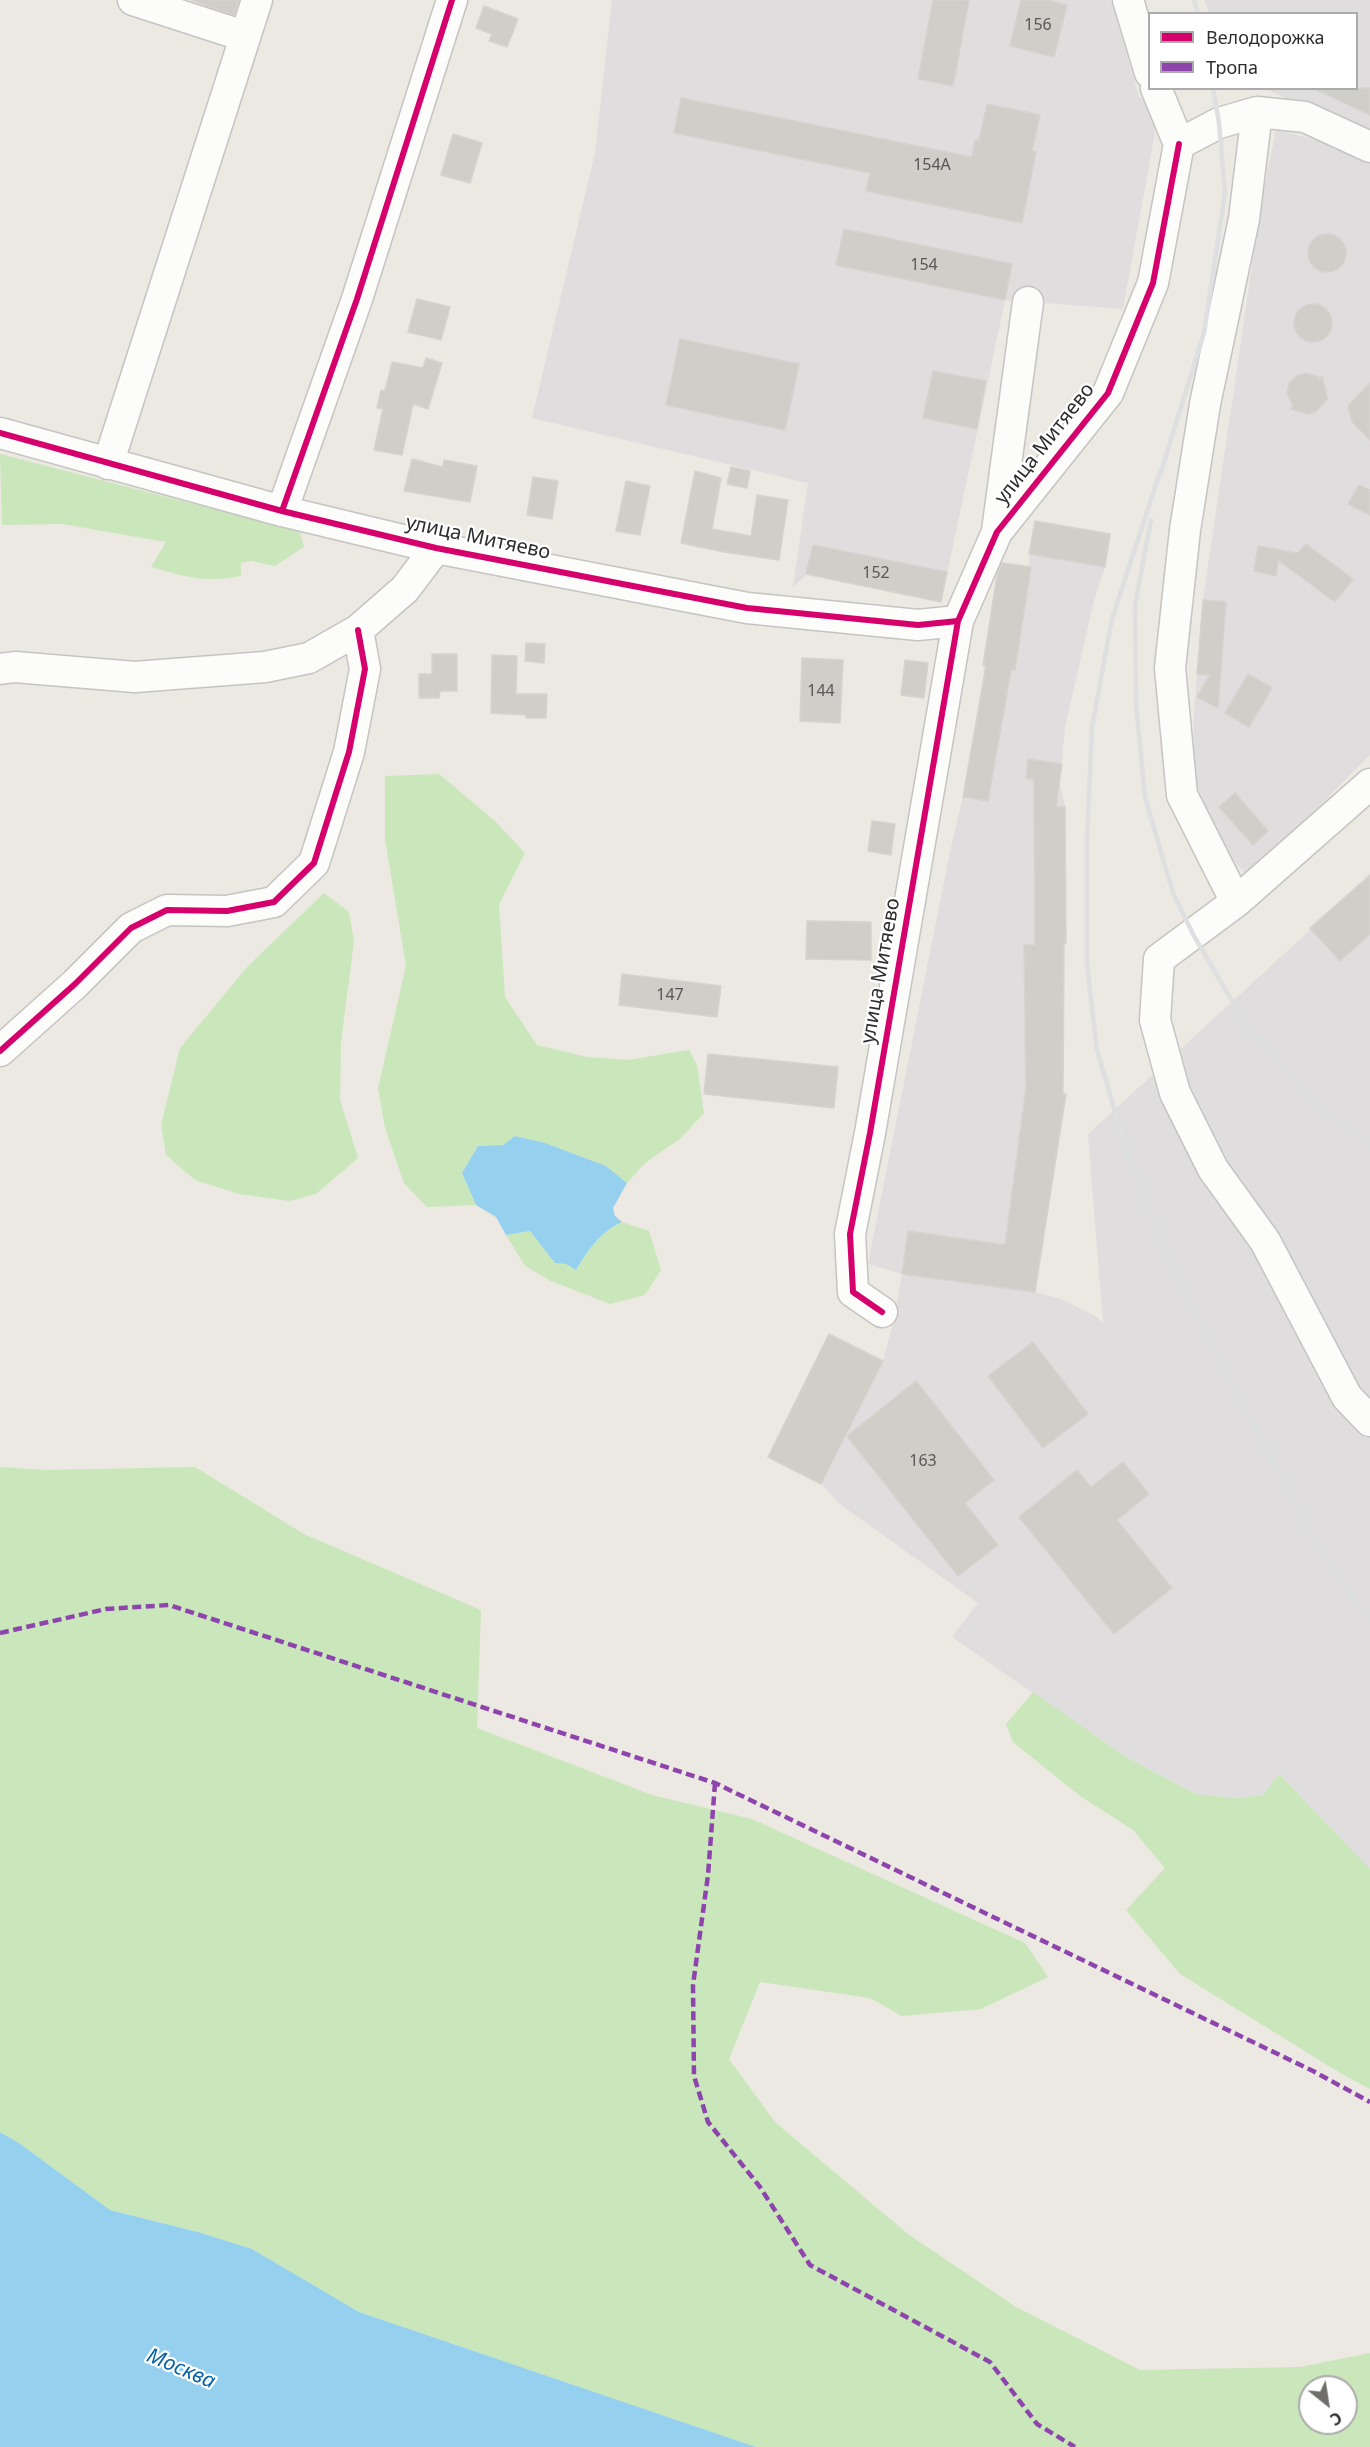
<!DOCTYPE html>
<meta charset="utf-8">
<style>
body{margin:0}
#map{position:relative;width:1370px;height:2447px;overflow:hidden;background:#ece8e2;font-family:"Noto Sans",sans-serif}
canvas{display:block}
.legend{position:absolute;left:1148px;top:12px;width:210px;height:78px;box-sizing:border-box;background:#fff;border:2px solid #ababab;margin:0;padding:8px 10px;list-style:none;font-size:18px;color:#2d2d2d}
.legend li{display:flex;align-items:center;gap:12px;height:30px}
.legend b{width:30px;border:2px solid #ababab}
.north{position:absolute;left:1298px;top:2375px;width:60px;height:60px;box-sizing:border-box;background:#fff;border:2px solid #ababab;border-radius:50%;rotate:150deg;font-size:16px;font-weight:700;line-height:24px;text-align:center;color:#2d2d2d}
.north::after{content:'';display:block;margin:auto;width:21px;height:27px;background:#706e6c;clip-path:polygon(50% 0,100% 100%,50% 72%,0 100%)}
</style>
<div id="map">
<canvas width="1370" height="2447"></canvas>
<ul class="legend">
<li><b style="height:8px;background:#d6006c"></b>Велодорожка</li>
<li><b style="height:8px;background:#8e44ad"></b>Тропа</li>
</ul>
<div class="north">С</div>
</div>
<script>
const ctx = document.querySelector('canvas').getContext('2d');
ctx.lineJoin = 'round';
function fill(path, color) { ctx.fillStyle = color; ctx.fill(path, 'evenodd'); }
function trace(path, color, width, dash) { ctx.strokeStyle = color; ctx.lineWidth = width; ctx.lineCap = dash ? 'butt' : 'round'; ctx.setLineDash(dash || []); ctx.stroke(path); }
function write(font, color, halo, rows, align = 'center') {
  ctx.font = font + ' "Noto Sans",sans-serif'; ctx.lineWidth = 4.5; ctx.setLineDash([]); ctx.textBaseline = 'middle'; ctx.strokeStyle = halo; ctx.fillStyle = color; for (const [text, x, y, turn = 0] of rows) {
    ctx.save(); ctx.translate(x, y); ctx.rotate((+turn || 0) * Math.PI / 180); ctx.textAlign = isNaN(turn) ? turn : align; if (halo) ctx.strokeText(text, 0, 0); ctx.fillText(text, 0, 0); ctx.restore();
  }
}
fill(new Path2D(`
 M612,0H1111L1138,94L1157,121L1123,309L1005,300L941,602L807,574L793,587L808,483L532,418L595,153Z
 M1204,0H1370V130L1293,102L1266,89L1356,88V14L1209,13Z
 M1276,130L1356,150L1370,157V755L1248,877L1214,837L1205,813L1193,771L1194,711L1203,600L1262,198Z
 M1035,521L1111,534L1105,567L1094,600L1065,727L1060,783L1065,807L1066,943L1064,945L1063,1093L1066,1094L1035,1292L1061,1299L1097,1317L1103,1324L1088,1134L1370,875V1869L1279,1774L1263,1795L1237,1798L1196,1794L1124,1756L952,1637L978,1603L841,1505L821,1484L883,1361L895,1316L902,1274L868,1264L950,852L963,796L984,673L983,665L999,562L1030,567L1029,554Z`), '#dfddde');
fill(new Path2D(`
 M0,454L283,527L300,533L304,547L275,566L251,561L241,563V576C205,583 186,577 151,567L166,542L62,524L2,525Z
 M439,774L495,821L525,853L499,905L505,997L537,1045L587,1057L628,1060L689,1050L697,1065L704,1113L680,1139L645,1163L627,1183L606,1166L545,1143L515,1136L503,1145L478,1146L462,1173L476,1205L427,1207L404,1183L385,1128L378,1088L406,966L385,839V776Z
 M324,893L349,912L354,941L341,1042L340,1100L358,1158L316,1194L290,1201L239,1194L195,1180L166,1155L161,1125L180,1048L248,966Z
 M622,1222L649,1231L661,1270L645,1295L610,1304L551,1281L525,1266L506,1235L530,1231L555,1263L566,1264L576,1270C588,1250 600,1232 622,1222Z
 M0,1467L45,1470L195,1467L304,1534L481,1610L477,1728L652,1795L752,1819L1025,1943L1048,1977L981,2009L902,2016L870,1998L760,1982L729,2059L775,2122L908,2234L1016,2307L1140,2370L1300,2367L1370,2353V2447H756L359,2312L252,2249L198,2232L110,2210L19,2143L0,2132ZM1310,2387H1346V2423H1310Z
 M1033,1692L1124,1756L1196,1794L1237,1798L1263,1795L1279,1774L1370,1869V2089L1345,2076L1180,1974L1126,1910L1165,1868L1133,1830L1080,1796L1013,1742L1006,1724Z`), '#cae7bb');
fill(new Path2D(`
 M515,1136L545,1143L606,1166L627,1183L613,1208L615,1216L622,1222C600,1232 588,1250 576,1270L566,1264L555,1263L530,1231L506,1235L496,1217L476,1205L462,1173L478,1146L503,1145Z
 M0,2132L19,2143L110,2210L198,2232L252,2249L359,2312L756,2447H0Z`), '#95d0ee');
const building = new Path2D(`
 M191,0H239L234,15Z
 M933,0H969L953,86L918,79Z
 M1021,0H1047L1067,5L1054,57L1010,46Z
 M484,6L518,19L507,47L489,41L492,34L476,28Z
 M1313,88H1370V115Z
 M681,98L972,157L975,140L979,141L987,104L1040,115L1032,151L1036,152L1022,223L866,191L870,173L674,133Z
 M453,134L482,143L470,183L441,175Z
 M844,229L1012,264L1005,300L836,265Z
 M1308 253a19 19 0 1 1 38 0a19 19 0 1 1-38 0Z
 M417,299L450,307L441,340L408,332Z
 M1294 323a19 19 0 1 1 38 0a19 19 0 1 1-38 0Z
 M680,339L799,364L785,430L666,405Z
 M426,358L442,363L428,409L413,404L402,455L374,450L383,409L377,408L381,390L385,391L392,362L423,368Z
 M933,371L986,381L977,429L923,418Z
 M1306,373L1319,377L1318,381L1322,376L1328,399L1316,411L1309,414L1290,409L1293,406L1287,393L1289,383L1297,376Z
 M1370,383V440L1352,422L1348,406Z
 M412,459L443,467L444,460L477,466L470,502L404,491Z
 M731,467L750,471L747,488L727,484Z
 M695,471L721,478L712,529L751,536L757,495L788,500L779,560L724,552L681,543Z
 M533,477L558,481L552,519L527,515Z
 M626,481L650,486L640,535L616,531Z
 M1359,485L1370,490V515L1348,504Z
 M1035,521L1110,534L1105,567L1029,554Z
 M1306,544L1353,579L1335,602L1278,560L1276,576L1254,571L1258,546L1298,553Z
 M813,545L947,572L941,602L806,574Z
 M1002,563L1031,567L1015,670H1011L988,801L963,797L986,666L983,665L997,575Z
 M1203,600L1226,602L1218,708L1197,697L1210,675L1197,674Z
 M526,643L545,644L544,663L525,661Z
 M432,654H457V691H440L439,698H419V674H432Z
 M492,655L517,656L516,694H547L546,718H526V715L491,713Z
 M802,658L843,660L840,723L800,721Z
 M905,660L928,663L924,698L901,695Z
 M1248,674L1272,688L1249,727L1225,713Z
 M1028,759L1062,764L1056,807H1065L1066,943H1064L1063,1094H1066L1035,1292L902,1274L908,1231L1005,1245L1026,1088L1024,945H1035L1034,779L1026,778Z
 M1235,793L1268,831L1253,845L1219,807Z
 M872,821L895,824L891,855L868,851Z
 M1370,875V934L1340,961L1310,928Z
 M807,921L871,922V960L806,959Z
 M622,974L721,986L717,1017L619,1005Z
 M708,1054L838,1067L834,1108L704,1094Z
 M829,1334L883,1361L821,1484L768,1457Z
 M1033,1342L1088,1414L1043,1448L988,1376Z
 M916,1381L994,1480L965,1503L998,1545L958,1576L847,1436Z
 M1123,1462L1149,1494L1117,1520L1172,1588L1114,1634L1019,1517L1077,1470L1091,1487Z`);
fill(building, '#d0cec9');
trace(building, '#d6d3ce', 1.5);
const minor = new Path2D(`
 M133,0L244,36
 M1128,0L1150,73
 M1156,88L1179,144
 M1257,112L1244,219L1205,404L1185,530L1170,668L1182,795L1236,902L1159,959L1155,1020L1175,1093L1213,1169L1265,1241L1347,1397L1370,1421
 M1179,144L1219,123L1257,112L1305,117L1370,147
 M0,433L282,511L436,548L747,608L918,625L958,621L997,532L1108,393L1153,283L1179,144
 M108,464L257,0
 M282,511L357,299L452,0
 M997,531L1028,302
 M0,669L15,667L135,677L265,667L309,658L358,630L405,589L436,548
 M1236,902L1370,784
 M0,1051L75,984L131,928L167,910L227,911L274,902L314,863L349,752L365,669L358,630
 M882,1312L853,1292L850,1234L870,1133L958,621`);
trace(minor, '#c5c4c3', 33);
trace(minor, '#fcfcfb', 30);
trace(new Path2D(`
 M1194,0L1198,14
 M1161,469L1112,619L1092,727L1087,839V965L1097,1050L1127,1153L1185,1294L1307,1526L1358,1605L1370,1618
 M1160,475L1204,333L1225,193L1219,123L1213,88
 M1151,520L1135,605L1136,703L1145,797L1173,893L1194,936L1246,1025L1319,1106L1370,1145`), '#dedfe0', 4.5);
trace(new Path2D(`
 M0,1633L106,1609L169,1605L715,1783L1313,2071L1370,2102
 M715,1783L708,1875L693,1985L694,2076L708,2122L760,2187L810,2265L990,2362L1037,2424L1075,2447`), '#8e44ad', 4.5, [9, 4.5]);
trace(new Path2D(`
 M0,433L282,511L436,548L747,608L918,625L958,621L997,532L1108,393L1153,283L1179,144
 M282,511L357,299L452,0
 M0,1051L75,984L131,928L167,910L227,911L274,902L314,863L349,752L365,669L358,630
 M882,1312L853,1292L850,1234L870,1133L958,621`), '#d6006c', 6);
write('16px', '#585756', null, [
 ["156",1038,25],
 ["154А",932,165],
 ["154",924,265],
 ["152",876,573],
 ["144",821,691],
 ["147",670,995],
 ["163",923,1461]
]);
write('20px', '#2d2d2d', '#fff', [
 ["улица Митяево",1045,444,-52],
 ["улица Митяево",478,538,12],
 ["улица Митяево",881,971,-80]
]);
write('italic 21px', '#0963a5', '#fff', [
 ["Москва",181,2369,23]
]);
</script>
